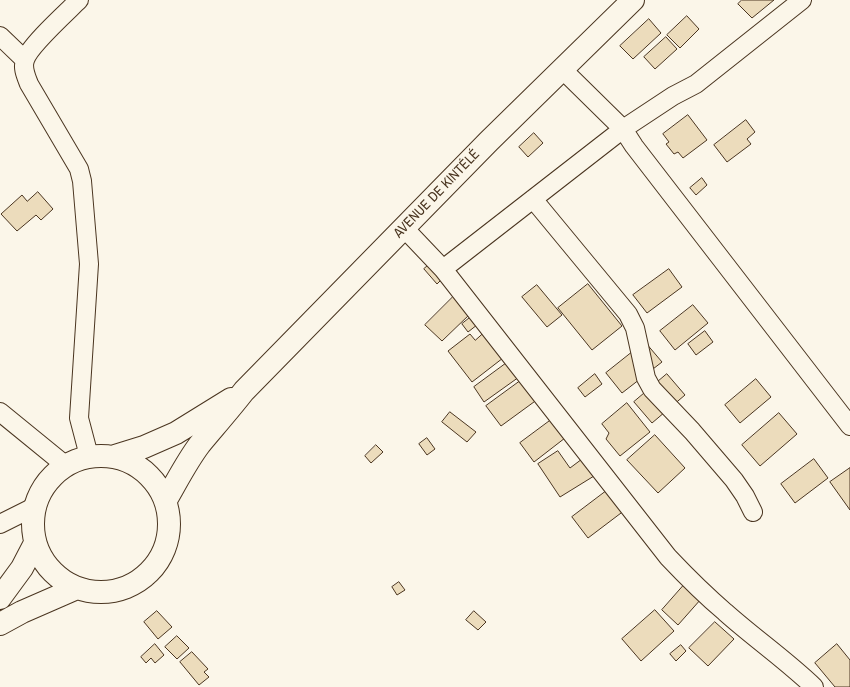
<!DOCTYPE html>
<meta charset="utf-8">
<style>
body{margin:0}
canvas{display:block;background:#fbf6e9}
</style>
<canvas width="850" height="687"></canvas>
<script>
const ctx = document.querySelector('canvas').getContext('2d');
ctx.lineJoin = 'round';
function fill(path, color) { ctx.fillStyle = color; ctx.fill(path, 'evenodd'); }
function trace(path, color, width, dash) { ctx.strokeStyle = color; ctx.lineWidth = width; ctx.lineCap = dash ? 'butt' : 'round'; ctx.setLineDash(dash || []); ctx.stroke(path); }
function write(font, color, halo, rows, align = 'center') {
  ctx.font = font + ' "Archivo Narrow",sans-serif'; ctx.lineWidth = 3; ctx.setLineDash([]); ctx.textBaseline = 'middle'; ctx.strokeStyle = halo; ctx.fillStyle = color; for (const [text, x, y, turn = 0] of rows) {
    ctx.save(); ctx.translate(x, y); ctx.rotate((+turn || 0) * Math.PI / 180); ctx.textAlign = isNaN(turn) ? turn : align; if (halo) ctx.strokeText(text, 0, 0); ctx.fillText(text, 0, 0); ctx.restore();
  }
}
const building = new Path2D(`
 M742,0H774L752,18L738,4Z
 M687,16L699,29L680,48L667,35Z
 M649,19L661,33L633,59L620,46Z
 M666,37L677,49L655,69L644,57Z
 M688,115L707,140L683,158L678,152L674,154L666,144L669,142L663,134Z
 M746,120L755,132L747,139L751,144L727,162L714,145Z
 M534,133L543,143L528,157L519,147Z
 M702,178L707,185L696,195L690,188Z
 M38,192L53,209L41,220L36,215L17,231L1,214L22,195L27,201Z
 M431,263L443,278L437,284L424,269Z
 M669,269L682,287L647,313L633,295Z
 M588,284L622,326L592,350L558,308Z
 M537,285L562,315L547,327L522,297Z
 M453,297L470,314L442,341L425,325Z
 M693,305L708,323L675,350L660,331Z
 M476,313L482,321L468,332L462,324Z
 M705,331L713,342L696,355L688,344Z
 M484,333L503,358L472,382L448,351L470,334L475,340Z
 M645,342L662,362L622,393L606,373Z
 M508,362L519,377L484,402L474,387Z
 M595,374L602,384L585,397L578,388Z
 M667,374L685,395L652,423L634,402Z
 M523,379L538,399L501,426L486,406Z
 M756,379L771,397L740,423L725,405Z
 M627,403L650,432L620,456L606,439L609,433L602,424Z
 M450,412L476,432L467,442L442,422Z
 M779,413L797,434L760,466L742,445Z
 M551,420L565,438L534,462L520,443Z
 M655,435L685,468L658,493L627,460Z
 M427,438L435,449L427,455L419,444Z
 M376,445L383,452L371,463L365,456Z
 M558,451L570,468L582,459L594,476L560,497L538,464Z
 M814,459L828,478L795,503L781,484Z
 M850,468V510L830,482Z
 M609,489L625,510L588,538L572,517Z
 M399,582L405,590L397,595L392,587Z
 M684,585L701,599L678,625L662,610Z
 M655,610L674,631L641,661L622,639Z
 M157,611L172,627L158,639L144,622Z
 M474,611L486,622L478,630L466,620Z
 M715,622L734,639L708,666L689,648Z
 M177,636L189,648L177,659L165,647Z
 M155,644L164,655L155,663L151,658L146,663L141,657Z
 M837,644L850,660V687H835L815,663Z
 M681,645L686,651L676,661L670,654Z
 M192,652L208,669L204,672L209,677L199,685L180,662Z`);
fill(building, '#ecdcbc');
trace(building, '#4a3520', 1);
const minor = new Path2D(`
 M79,0C67,12 29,46 25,60C22,68 26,76 29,84L79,169L82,181L89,264L79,418L89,456
 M0,36L25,60
 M562,69L623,129L673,96L696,84L802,0
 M533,199L628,314L635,328L646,378L652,389L692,431L734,480L745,496L753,512
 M404,228L443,269L668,557C686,576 705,595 725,612C754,638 786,660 814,687
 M443,269L623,129L634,146L850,426
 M0,412L65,465
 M0,524L34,507`);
const major = new Path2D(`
 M33 524a68 68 0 1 1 136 0a68 68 0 1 1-136 0Z
 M115,456L144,447L176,433L231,399
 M166,500C177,481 187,461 200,444C215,426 230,409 244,391L489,141L633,0
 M0,598L22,568L35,543
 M0,624L22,612L77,588`);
trace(minor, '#4a3520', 20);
trace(major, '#4a3520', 24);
trace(minor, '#fbf6e9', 18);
trace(major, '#fbf6e9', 22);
write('14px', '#4a3520', '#fbf6e9', [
 ["AVENUE DE KINTÉLÉ",437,194,-46]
]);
</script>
